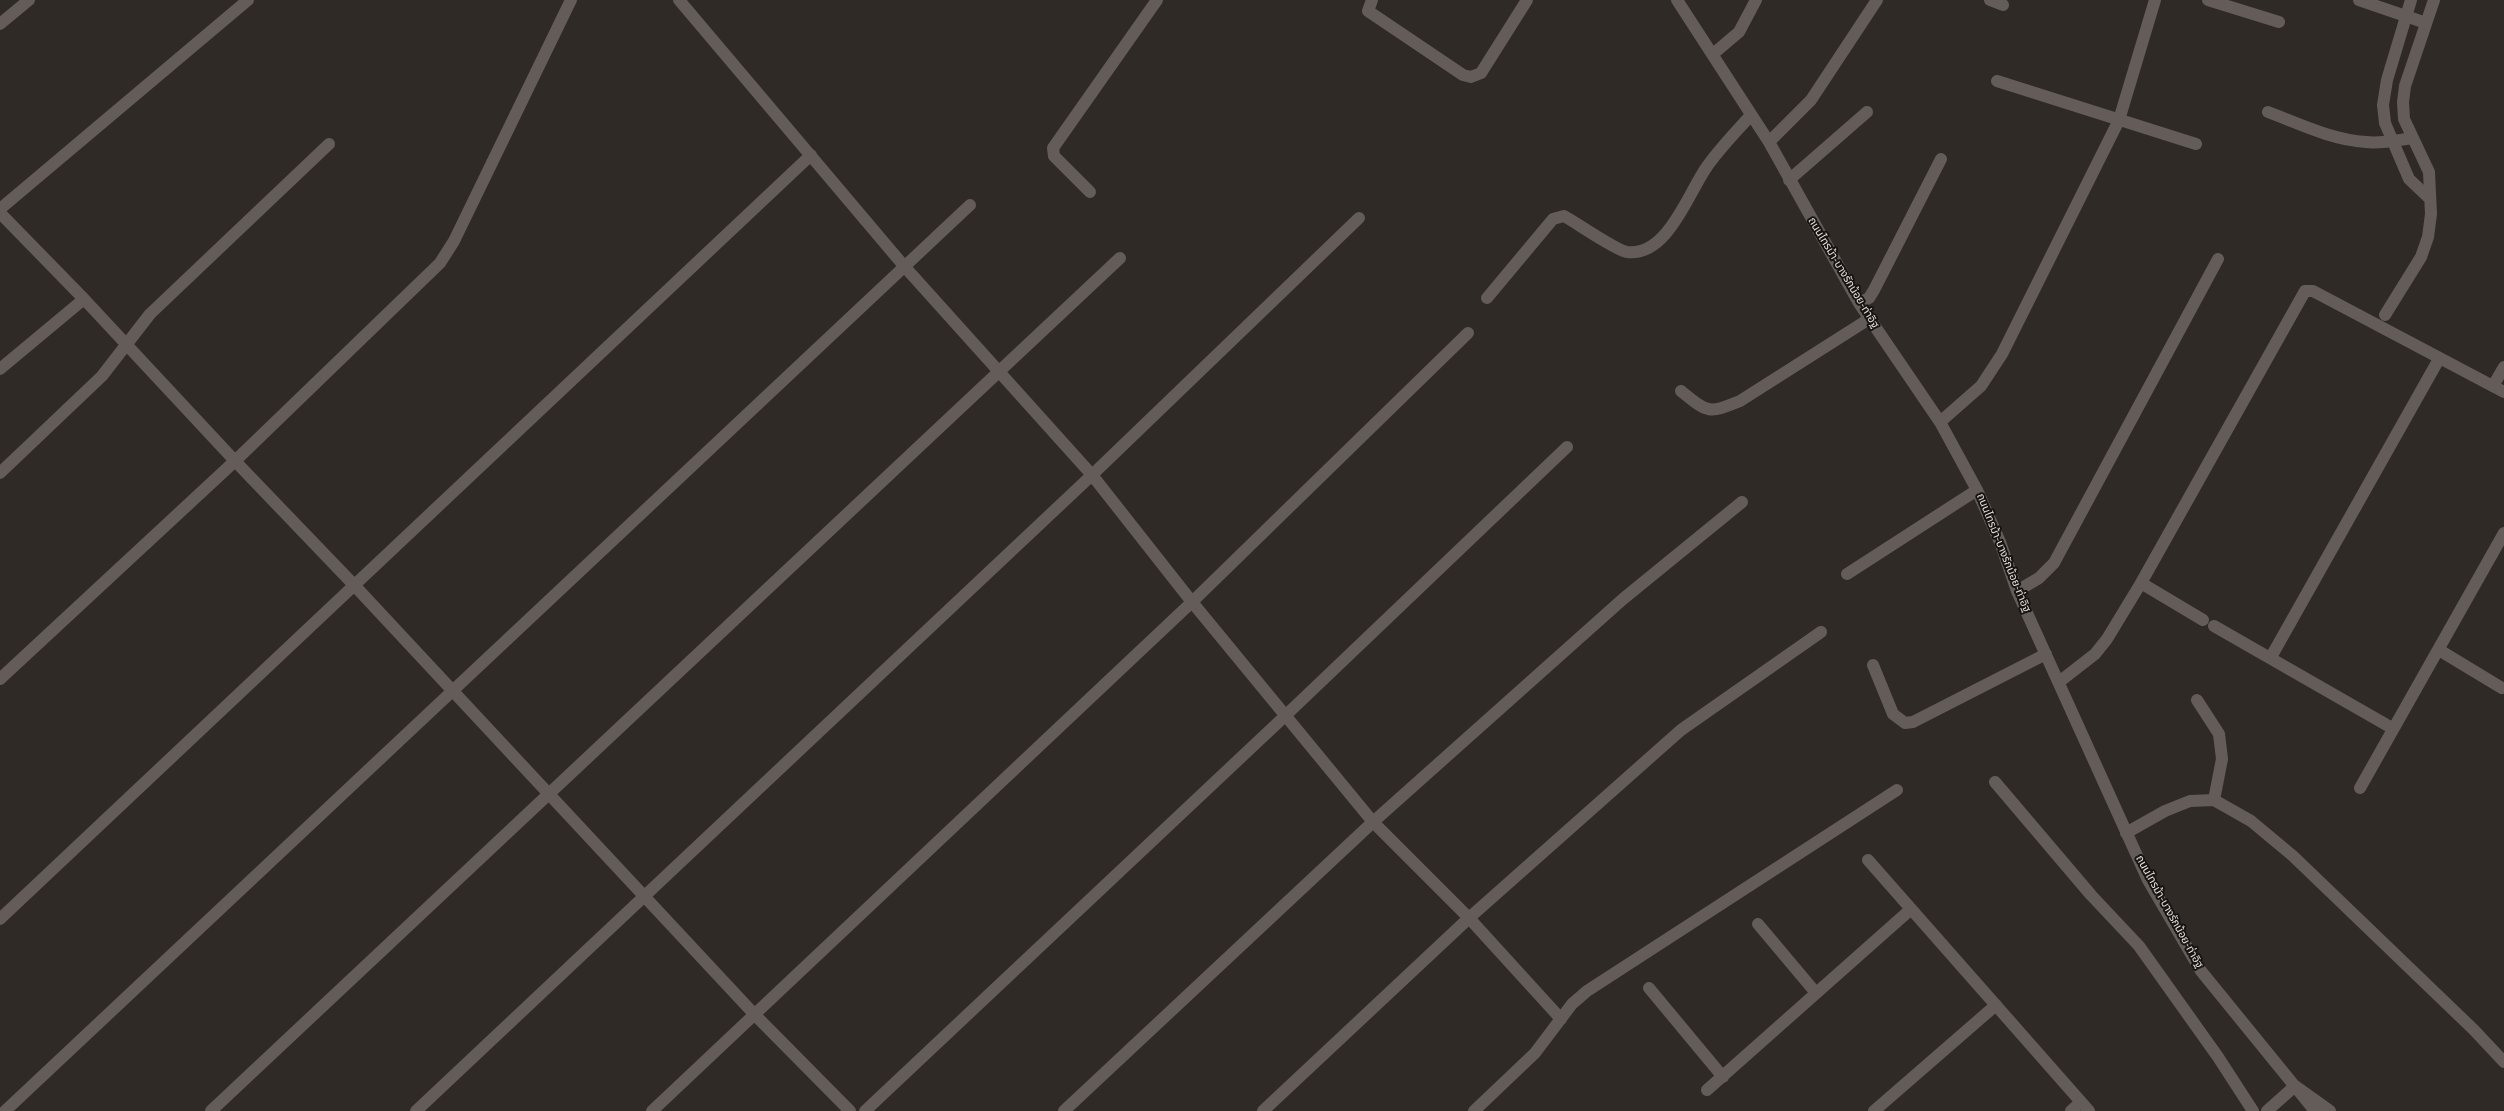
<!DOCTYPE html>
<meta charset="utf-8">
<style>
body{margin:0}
canvas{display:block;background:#302a26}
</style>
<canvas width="2504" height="1111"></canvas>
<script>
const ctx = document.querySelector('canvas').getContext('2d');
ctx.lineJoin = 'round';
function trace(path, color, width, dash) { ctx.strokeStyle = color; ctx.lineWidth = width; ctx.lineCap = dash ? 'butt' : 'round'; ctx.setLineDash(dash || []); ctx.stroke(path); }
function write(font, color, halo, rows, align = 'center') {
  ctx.font = font + ' "Sofia Sans Condensed","Noto Sans Thai",sans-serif'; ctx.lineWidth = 4; ctx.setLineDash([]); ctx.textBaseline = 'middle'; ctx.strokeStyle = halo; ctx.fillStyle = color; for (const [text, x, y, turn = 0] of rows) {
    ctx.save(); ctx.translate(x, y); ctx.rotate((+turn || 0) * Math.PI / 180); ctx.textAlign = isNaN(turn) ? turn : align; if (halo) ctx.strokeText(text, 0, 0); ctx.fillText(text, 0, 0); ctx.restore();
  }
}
trace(new Path2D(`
 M679,0L904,266L1092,475L1192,602L1373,822L1469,918L1561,1019
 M1372,0L1368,11L1463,75L1471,77L1481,73L1527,0
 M1677,0L1769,142L1859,303L1940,422L1977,490L2000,542L2017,591L2148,880L2201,971L2315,1111
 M1990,0L2003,5
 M2208,0L2279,22
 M2359,0L2426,23
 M2411,0L2387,80L2383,105L2385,123L2409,179L2428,197
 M0,24L29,0
 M1713,54L1739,32L1756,0
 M1997,81L2196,144
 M2268,112C2300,124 2332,140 2366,142C2381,144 2398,140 2413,138
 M1769,142L1811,100L1877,0
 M1789,180L1867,112
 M1090,192L1054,156L1053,148L1157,0
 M0,209L248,0
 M0,213L84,299L235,461L354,585L755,1015L850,1111
 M1487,298L1553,219L1564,216C1577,223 1615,250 1627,252C1667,257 1688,194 1706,168C1719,149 1736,132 1751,115
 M1859,303L1869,298L1874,290L1941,159
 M2385,315L2421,257L2428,237L2431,214L2429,172L2404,119L2403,102L2405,86L2434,0
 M0,369L84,299
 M2493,386L2504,367
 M1681,391C1708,413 1708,414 1740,401L1869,319
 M1940,422L1981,386L2002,354L2119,120L2155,0
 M0,473L102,376L150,314L329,144
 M1847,574L1977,490
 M2141,583L2203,620
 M2017,591L2039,578L2054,563L2218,259
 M2214,626L2392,728
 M2439,650L2502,688
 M2271,657L2439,359
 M1873,665L1893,714L1905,723L1913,722L2046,654
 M0,679L235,461L440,263L454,241L571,0
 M2059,682L2095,654L2107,639L2141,583L2305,291H2313L2504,392
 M2197,700L2219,734L2222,759L2214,800
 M1995,782L2091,895L2139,946L2218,1057L2253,1111
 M2360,788L2504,533
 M2126,833L2165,811L2190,801L2214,800L2251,821L2293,856L2474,1030L2504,1062
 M1868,860L2089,1111
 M0,919L811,155
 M1758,924L1816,993
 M1649,988L1723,1077
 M1707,1090L1910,910
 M5,1111L970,205
 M211,1111L1120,258
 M416,1111L1092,475L1359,218
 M652,1111L1192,602L1468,333
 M865,1111L1285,716L1567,447
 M1064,1111L1373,822L1623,599L1742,502
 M1263,1111L1469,918L1681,730L1821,632
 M1474,1111L1535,1053L1572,1004L1587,991L1897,790
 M1874,1111L1996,1005
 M2071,1111L2081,1102
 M2267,1111L2295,1086L2330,1111`), '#635c58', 12);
write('11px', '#e7e2e0', '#161311', [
 ["ถนนไทรม้า-บางรักน้อย-ท่าอิฐ",1843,273,59],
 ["ถนนไทรม้า-บางรักน้อย-ท่าอิฐ",2003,553,68],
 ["ถนนไทรม้า-บางรักน้อย-ท่าอิฐ",2169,912,61]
]);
</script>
